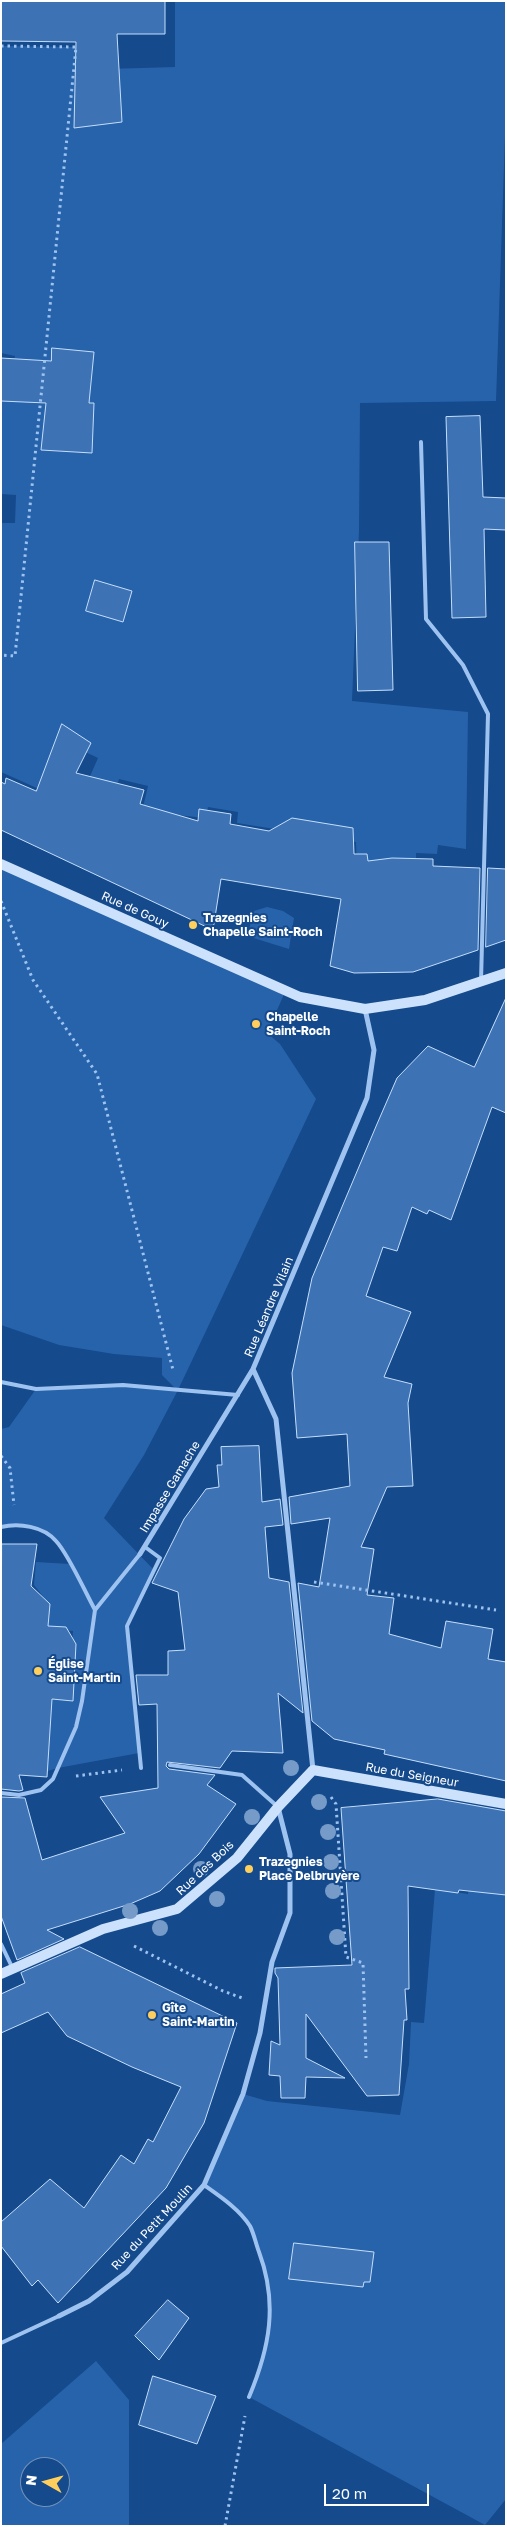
<!DOCTYPE html>
<meta charset="utf-8">
<style>
body{margin:0}
#map{position:relative;width:507px;height:2527px;overflow:hidden;background:#154a8c;font-family:"Golos Text",sans-serif}
canvas{display:block}
.frame{position:absolute;inset:0;border:2px solid #fff;pointer-events:none}
.north{position:absolute;left:20px;top:2457px;width:50px;height:50px;box-sizing:border-box;background:#154a8c;border:1px solid #7392ba;border-radius:50%;rotate:277deg;font-size:14px;font-weight:700;line-height:20px;text-align:center;color:#fff}
.north::after{content:'';display:block;margin:auto;width:18px;height:22px;background:#ffcf5d;clip-path:polygon(50% 0,100% 100%,50% 72%,0 100%)}
.scale{position:absolute;left:324px;top:2484px;width:105px;height:22px;box-sizing:border-box;border:2px solid #fff;border-top:0;padding-left:6px;font-size:15px;line-height:18px;white-space:nowrap;color:#fff;-webkit-text-stroke:4px #154a8c;paint-order:stroke}
</style>
<div id="map">
<canvas width="507" height="2527"></canvas>
<div class="frame"></div>
<div class="north">N</div>
<div class="scale">20 m</div>
</div>
<script>
const ctx = document.querySelector('canvas').getContext('2d');
ctx.lineJoin = 'round';
function fill(path, color) { ctx.fillStyle = color; ctx.fill(path, 'evenodd'); }
function trace(path, color, width, dash) { ctx.strokeStyle = color; ctx.lineWidth = width; ctx.lineCap = dash ? 'butt' : 'round'; ctx.setLineDash(dash || []); ctx.stroke(path); }
function write(font, color, halo, rows, align = 'center') {
  ctx.font = font + ' "Golos Text",sans-serif'; ctx.lineWidth = 4; ctx.setLineDash([]); ctx.textBaseline = 'middle'; ctx.strokeStyle = halo; ctx.fillStyle = color; for (const [text, x, y, turn = 0] of rows) {
    ctx.save(); ctx.translate(x, y); ctx.rotate((+turn || 0) * Math.PI / 180); ctx.textAlign = isNaN(turn) ? turn : align; if (halo) ctx.strokeText(text, 0, 0); ctx.fillText(text, 0, 0); ctx.restore();
  }
}
fill(new Path2D(`
 M175,1H506V107L496,401L360,403L359,531L352,701L468,712L466,849L438,845L437,854L416,853V894L358,898L356,842L237,823L238,812L208,807L206,818L156,813L137,833L148,786L119,779L108,820L77,806L98,758L79,749L57,797L1,772V523H15L16,495L1,494V381L11,382L15,356L1,353V46L75,47L79,35L107,69L175,67Z
 M1,864L285,992L267,1033L280,1044L316,1099L178,1390L144,1455L104,1518L154,1570L127,1626L139,1753L58,1768L44,1772L50,1698L67,1699L73,1631L46,1628L48,1603L34,1585L36,1562L70,1564C66,1557 62,1546 56,1540C43,1526 19,1523 1,1527V1429L9,1427L36,1389L123,1385L177,1390L162,1375V1358L114,1354L59,1345L1,1325Z
 M267,907L283,911L294,918L289,949L247,936L254,911Z
 M506,1855V2499L485,2525L249,2397C270,2348 278,2303 259,2252C256,2244 254,2234 250,2226C239,2209 221,2197 204,2185L243,2094L267,2101L400,2115L409,2064L411,2022L424,2023L435,1889L468,1894L469,1886Z
 M96,2361L129,2400V2526H1V2444ZM30,2467H60V2497H30Z`), '#2763ab');
const building = new Path2D(`
 M1,1H165V34H117L122,122L74,128L76,42L1,41Z
 M52,348L94,352L89,403H94L92,453L41,450L46,403L1,401V358L51,361Z
 M480,416L483,497L506,498V530L484,529L486,617L452,618L446,417Z
 M355,542H389L393,690L358,691Z
 M95,580L132,591L123,622L86,611Z
 M62,724L91,743L76,773L144,790L140,804L198,821L199,809L231,814L230,824L269,831L292,818L353,828L354,854H367L368,861L392,858L433,859V866L480,868L478,950L413,972L354,973L330,966L341,899L221,879L213,930L1,830V782L5,784L6,778L36,791Z
 M488,868L506,869V940L486,947Z
 M506,998V1113L492,1107L451,1220L429,1210L427,1214L412,1207L397,1251L383,1247L366,1296L411,1312L384,1377L412,1384L408,1403L413,1486L387,1487L361,1547L374,1549L367,1595L394,1598L389,1634L441,1648L446,1621L493,1629L488,1659L506,1662V1781L384,1754L385,1750L334,1739L312,1721L298,1583L319,1587L330,1518L291,1524L289,1497L350,1486L347,1434L297,1438L292,1373L312,1278L377,1124L397,1078L428,1046L474,1067Z
 M259,1446L262,1502L280,1499L283,1525L265,1527L269,1578L289,1582L303,1713L278,1693L283,1753L232,1751L220,1768L167,1762L166,1766L169,1769L215,1775L207,1785L236,1804L199,1854L160,1891L130,1904L47,1930L64,1939L17,1960L1,1916V1797L25,1798L42,1860L125,1833L100,1797L158,1788L157,1704L139,1705L136,1675H168V1651L185,1650L178,1592L152,1583L184,1519L206,1489L219,1487L217,1465H222L221,1447Z
 M2,1544H37L31,1586L50,1604L48,1626L66,1627L76,1644L73,1701L52,1699L47,1777L19,1775L23,1790L19,1791L1,1789Z
 M438,1799L506,1811V1895L459,1890L458,1893L408,1886L409,1989H405L407,2020H404L399,2095L367,2096L306,2014V2058L345,2078L306,2077L305,2098H281L280,2076L269,2075L271,2041L280,2045L278,1978L275,1973V1968L352,1965L341,1808Z
 M80,1947L237,2023L204,2123L166,2188L58,2303L38,2280L32,2286L1,2246V2222L50,2179L84,2208L121,2155L134,2164L148,2139L153,2142L181,2087L132,2067L67,2036L48,2012L1,2033V1994L25,1983L21,1973Z
 M294,2243L374,2252L370,2282H364L363,2287L289,2279Z
 M168,2300L189,2318L159,2360L135,2336Z
 M153,2376L216,2396L197,2444L139,2425Z`);
fill(building, '#3d73b5');
trace(building, '#c5defb', 1);
trace(new Path2D(`
 M1,46L76,47L15,656L1,655
 M1,901L33,980L97,1074L173,1370
 M1,1456L10,1468L14,1505
 M314,1582L496,1610
 M76,1776L122,1770
 M331,1797L336,1804L346,1957L363,1963L366,2058
 M134,1946L223,1991L245,1999
 M225,2526L245,2416`), '#9ec3f0', 3, [2.5, 4]);
trace(new Path2D(`
 M421,442L426,619L463,665L488,714L481,981
 M1,1382L36,1389L123,1385L238,1395
 M1,1527C19,1523 43,1526 56,1541C69,1555 85,1592 95,1610
 M170,1765L242,1775L278,1807
 M141,1768L127,1626L160,1558L145,1547
 M1,1793L19,1795L41,1790L53,1779L76,1727L82,1701L95,1610L140,1554
 M1,1944L13,1969
 M204,2185C221,2197 239,2209 250,2226C254,2234 256,2244 259,2252C278,2303 270,2347 249,2397
 M1,2343L59,2316`), '#9ec3f0', 4);
trace(new Path2D(`
 M140,1554L253,1369
 M313,1770L276,1419L253,1369L367,1098L374,1050L365,1009
 M59,2316L89,2301L127,2272L204,2185L243,2094L260,2033L272,1962L290,1913V1854L278,1807`), '#9ec3f0', 5);
trace(new Path2D(`
 M1,864L300,997L365,1009L425,1000L506,973
 M1,1974L103,1929L177,1909L237,1858L278,1807L313,1770L506,1804`), '#cce1fb', 10);
ctx.fillStyle = '#769bc9';
for (const [x, y] of [
 [291,1768],
 [319,1802],
 [252,1817],
 [328,1832],
 [331,1862],
 [201,1869],
 [333,1891],
 [217,1899],
 [130,1911],
 [160,1928],
 [337,1937]
]) { ctx.beginPath(); ctx.arc(x, y, 8, 0, 2 * Math.PI); ctx.fill(); }
for (const [x, y, r, color] of [
 [193,925,5,"#ffcf5d"],
 [256,1024,5,"#ffcf5d"],
 [38,1671,5,"#ffcf5d"],
 [249,1869,5,"#ffcf5d"],
 [152,2015,5,"#ffcf5d"]
]) { const dot = new Path2D(); dot.arc(x, y, r, 0, 2 * Math.PI); ctx.fillStyle = color; ctx.fill(dot); trace(dot, '#154a8c', 2); }
write('12px', '#fff', '#154a8c', [
 ["Rue de Gouy",135,910,24],
 ["Rue Léandre Vilain",269,1307,-67],
 ["Impasse Gamache",170,1487,-59],
 ["Rue du Seigneur",412,1775,10],
 ["Rue des Bois",205,1868,-43],
 ["Rue du Petit Moulin",152,2227,-47]
]);
write('bold 12px', '#fff', '#154a8c', [
 ["Trazegnies",203,918],
 ["Chapelle Saint-Roch",203,932],
 ["Chapelle",266,1017],
 ["Saint-Roch",266,1031],
 ["Église",48,1664],
 ["Saint-Martin",48,1678],
 ["Trazegnies",259,1862],
 ["Place Delbruyère",259,1876],
 ["Gîte",162,2008],
 ["Saint-Martin",162,2022]
], 'left');
</script>
